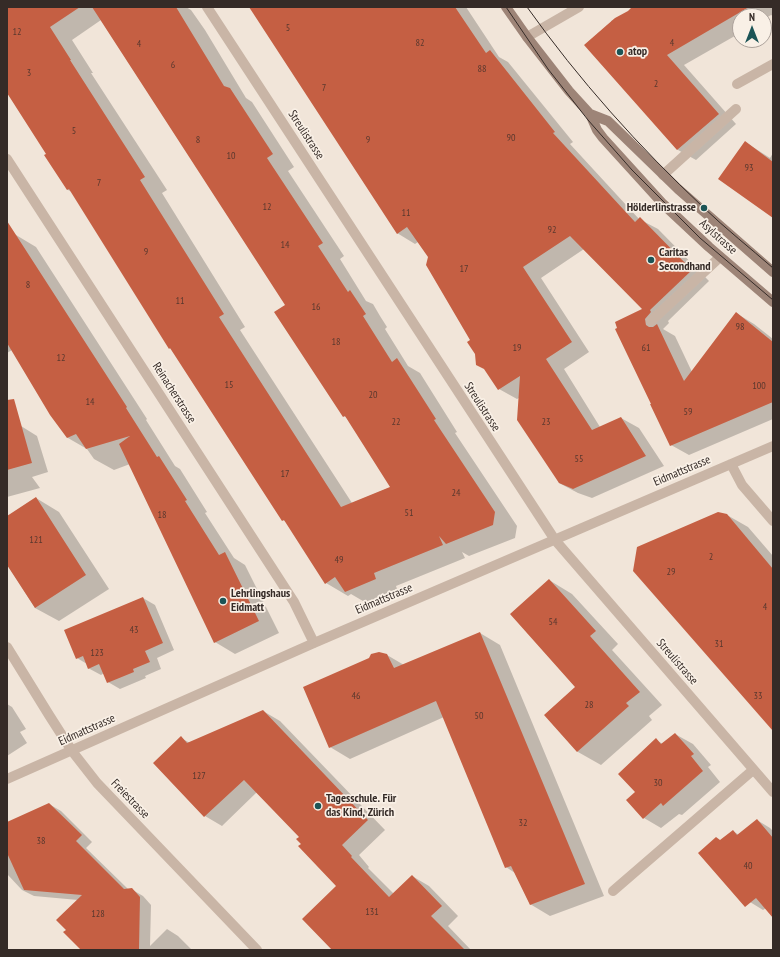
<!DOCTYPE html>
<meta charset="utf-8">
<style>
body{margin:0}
#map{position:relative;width:780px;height:957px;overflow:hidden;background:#f1e5d9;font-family:"PT Sans Narrow",sans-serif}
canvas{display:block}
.frame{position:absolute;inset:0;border:8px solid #352b27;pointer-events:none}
.north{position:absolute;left:732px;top:8px;width:40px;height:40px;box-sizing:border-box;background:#f9f0e6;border:1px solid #aba19a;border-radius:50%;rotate:0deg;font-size:11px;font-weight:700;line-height:16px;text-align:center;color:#352b27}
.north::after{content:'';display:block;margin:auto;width:14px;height:18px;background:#1c5456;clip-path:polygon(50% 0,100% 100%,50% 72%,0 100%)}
</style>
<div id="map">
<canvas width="780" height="957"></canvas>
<div class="frame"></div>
<div class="north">N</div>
</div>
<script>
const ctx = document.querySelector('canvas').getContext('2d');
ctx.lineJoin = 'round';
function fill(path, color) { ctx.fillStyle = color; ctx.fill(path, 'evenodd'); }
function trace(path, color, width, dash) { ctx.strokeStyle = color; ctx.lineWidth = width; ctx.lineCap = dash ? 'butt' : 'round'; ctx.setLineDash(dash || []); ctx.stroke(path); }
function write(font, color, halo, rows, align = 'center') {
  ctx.font = font + ' "PT Sans Narrow",sans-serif'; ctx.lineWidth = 3.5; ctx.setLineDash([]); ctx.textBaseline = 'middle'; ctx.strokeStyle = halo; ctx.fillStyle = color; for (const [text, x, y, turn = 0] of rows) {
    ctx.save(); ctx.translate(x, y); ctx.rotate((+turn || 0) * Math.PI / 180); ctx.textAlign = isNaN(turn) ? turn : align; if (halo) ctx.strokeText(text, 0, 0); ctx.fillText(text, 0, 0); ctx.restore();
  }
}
fill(new Path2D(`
 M7,7H186L191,10L205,30L246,98L252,102L294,167L288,171L344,256L340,259L366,301L373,304L380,316L387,327L385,329L408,366L420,373L457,432L455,433L517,526L515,538L469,556L462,552L465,558L396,586L398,592L368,604L351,594L348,596L326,583L286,522L283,520L174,350L169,348L72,192L68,190L45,155L47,154L7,92ZM101,20L286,305L344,416L347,418L391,487L352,503L240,330L245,327L162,193L167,190L91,73H93L72,40Z
 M252,7H466L499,57L508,62L573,142L570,144L639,219L658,229L709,281L668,321L669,323L663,329L675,336L692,372L736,313L754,324L773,339V419L689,455L671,445L652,405L644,309L584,249L541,278L589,352L564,369L600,427L621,418L639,428L664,466L592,498L578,493L559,483L519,398L517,399L499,389L476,353L471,341L429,257L418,242L415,244L397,233Z
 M637,7H773V16L771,15L764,19V16H740V33L684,65L736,124L696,160L678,150L585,45L611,22V21Z
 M745,142L770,158L773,153V217Z
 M16,235L36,247L147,419L146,420L175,466L180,469L207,512L205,513L234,558L245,565L279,633L235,654L215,642L130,464L114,470L94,459L87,449L68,438L51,415L12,350L7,353V241Z
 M21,426L37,436L48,472L32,477L40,488L7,497V430Z
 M36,498L59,512L109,589L59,621L35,608L7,564V517Z
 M727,515L748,527L773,556V727Z
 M549,580L572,594L618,644L612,650L662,705L649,716L652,720L601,765L578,752L545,715L577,687Z
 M143,598L155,605L174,650L157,658L161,669L145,676L146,678L120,689L108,682L104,673L101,675L88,668L87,664L77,658Z
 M480,633L500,645L604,896L550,916L530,904L515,873L506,867L444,717L350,759L330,747L387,655L404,665Z
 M7,704L12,707L26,729L20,732L27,743L7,756Z
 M263,711L280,721L385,830L359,855L369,867L368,868L394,894L412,876L429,886L458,916L448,926L471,950H334L338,887L302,844L300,837L257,792L222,826L205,816L181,738L190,743Z
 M675,734L693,744L711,765L708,767L720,782L682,815L679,814L661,828L644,818L636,793L656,740L663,744Z
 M49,804L61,811L92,842L86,848L128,889H131L143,896L151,905L150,946L167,929L178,936L192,950H84L67,930L78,900L34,896L22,890L7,874V823Z
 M757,820L770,828L773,831V913L766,908L763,910L750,902L733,831L739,835Z`), '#0003');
fill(new Path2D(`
 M7,7H80L50,27L71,60H70L145,177L140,180L224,314L219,317L341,507L390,487L345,416L343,417L274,312L285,305L92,7H176L224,86L230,88L273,154L267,158L323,243L318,246L348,292L350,290L366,314L363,316L392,362L397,358L436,419L434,420L495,512L493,525L446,544L439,536L443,545L374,573L376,579L345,592L335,577L325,584L284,520L282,521L170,348L169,349L69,189L67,190L44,155L46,154L7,93Z
 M249,7H455L486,53L490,50L555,132L553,133L635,222L640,217L692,270L650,310L651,312L645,319L646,325L649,327H653L657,324L684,381L736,312L773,342V402L670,446L650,404H651L615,329L617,328L615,322L642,309L570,236L523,267L572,342L546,359L592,430L621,417L646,456L573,489L559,483L517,420L520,376L498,390L484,369L476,365L475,354L467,342L470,340L426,265L428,257L407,227L397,234Z
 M632,7H749L667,55L719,114L677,150L584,45L615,18L628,11Z
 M745,141L773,162V218L718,179Z
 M7,221L127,407L126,408L157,457L159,456L187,500L185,501L219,555L225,552L259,621L214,643L119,444L130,436L86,449L76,434L67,438L50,415L7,343Z
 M14,399L32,463L7,470V400Z
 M36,497L86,575L35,608L7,565V516Z
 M718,512L727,514L773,569V731L633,571L637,547Z
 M549,579L596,631L590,636L640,692L626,703L629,706L577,752L544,715L575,687L510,614Z
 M143,597L163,643L145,651L150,662L133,669L134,672L107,683L99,664L88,669L83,656L76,659L64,630Z
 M480,632L585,884L530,905L511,866L505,868L436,701L329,748L303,687L369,658L371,654L379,652L387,654L394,668Z
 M263,710L368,820L342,845L352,856L351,857L389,897L412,875L442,906L431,916L465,950H332L302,919L336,886L298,846L301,844L296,839L299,837L244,780L204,817L153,763L181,736L187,743Z
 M675,733L694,754L691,756L703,771L663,806L661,803L643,819L626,800L635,792L618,774L656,738L661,744Z
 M49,803L82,835L76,841L124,889L132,888L140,897L139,950H81L63,932L66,930L56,920L82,895L24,890L7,853V822Z
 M757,819L773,838V918L756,898L745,907L698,853L716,837L720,840L733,830L737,835Z`), '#c55f43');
trace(new Path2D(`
 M737,84L773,64
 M663,175L736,109
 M651,321L720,257
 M613,891L753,770`), '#c9b5a6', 10);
trace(new Path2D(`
 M207,7L555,540L773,792
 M527,37L579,7
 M7,159L294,602L314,643
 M731,464L742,485L773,521
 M7,647L49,715L72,751L97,783L257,950
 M7,779L314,643L773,446`), '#c9b5a6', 10);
trace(new Path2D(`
 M506,7L527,37L569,91L590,114L597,130L603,138L663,204L709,247L773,302
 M590,114L608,121L678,189L773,272`), '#9d8477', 10);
trace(new Path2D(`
 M506,7L548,69L588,120L632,170L700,238L773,300
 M527,7C579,80 639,147 704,208C726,229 750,248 773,268`), '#352b27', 1);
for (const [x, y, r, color] of [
 [620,52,4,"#1c5456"],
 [704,208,4,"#1c5456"],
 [651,260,4,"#1c5456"],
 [223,601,4,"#1c5456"],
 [318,806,4,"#1c5456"]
]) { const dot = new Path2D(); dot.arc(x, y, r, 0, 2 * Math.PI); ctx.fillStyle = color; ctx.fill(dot); trace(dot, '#f9f0e6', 1.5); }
write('10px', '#59382e', null, [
 ["5",288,28],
 ["12",17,32],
 ["82",420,43],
 ["4",672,43],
 ["4",139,44],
 ["6",173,65],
 ["88",482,69],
 ["3",29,73],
 ["2",656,84],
 ["7",324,88],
 ["5",74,131],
 ["90",511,138],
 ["8",198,140],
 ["9",368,140],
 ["10",231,156],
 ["93",749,168],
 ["7",99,183],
 ["12",267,207],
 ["11",406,213],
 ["92",552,230],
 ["14",285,245],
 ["9",146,252],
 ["17",464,269],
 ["8",28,285],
 ["11",180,301],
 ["16",316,307],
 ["98",740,327],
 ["18",336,342],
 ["19",517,348],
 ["61",646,348],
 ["12",61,358],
 ["15",229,385],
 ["100",759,386],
 ["20",373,395],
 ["14",90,402],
 ["59",688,412],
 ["22",396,422],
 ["23",546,422],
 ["55",579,459],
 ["17",285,474],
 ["24",456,493],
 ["51",409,513],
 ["18",162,515],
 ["121",36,540],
 ["2",711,557],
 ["49",339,560],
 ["29",671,572],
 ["4",765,607],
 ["54",553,622],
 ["43",134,630],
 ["31",719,644],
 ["123",97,653],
 ["46",356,696],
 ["33",758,696],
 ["28",589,705],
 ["50",479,716],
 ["127",199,776],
 ["30",658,783],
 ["32",523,823],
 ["38",41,841],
 ["40",748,866],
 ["131",372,912],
 ["128",98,914]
]);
write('bold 12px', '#352b27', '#f9f0e6', [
 ["atop",628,52],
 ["Hölderlinstrasse",696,208,"right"],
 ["Caritas",659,253],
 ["Secondhand",659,267],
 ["Lehrlingshaus",231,594],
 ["Eidmatt",231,608],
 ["Tagesschule. Für",326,799],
 ["das Kind, Zürich",326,813]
], 'left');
write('12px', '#352b27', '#f9f0e6', [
 ["Streulistrasse",306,135,57],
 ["Asylstrasse",718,237,42],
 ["Reinacherstrasse",174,393,57],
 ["Streulistrasse",482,407,57],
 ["Eidmattstrasse",682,471,-23],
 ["Eidmattstrasse",384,599,-23],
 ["Streulistrasse",677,662,49],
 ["Eidmattstrasse",87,730,-24],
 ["Freiestrasse",130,799,46]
]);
</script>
